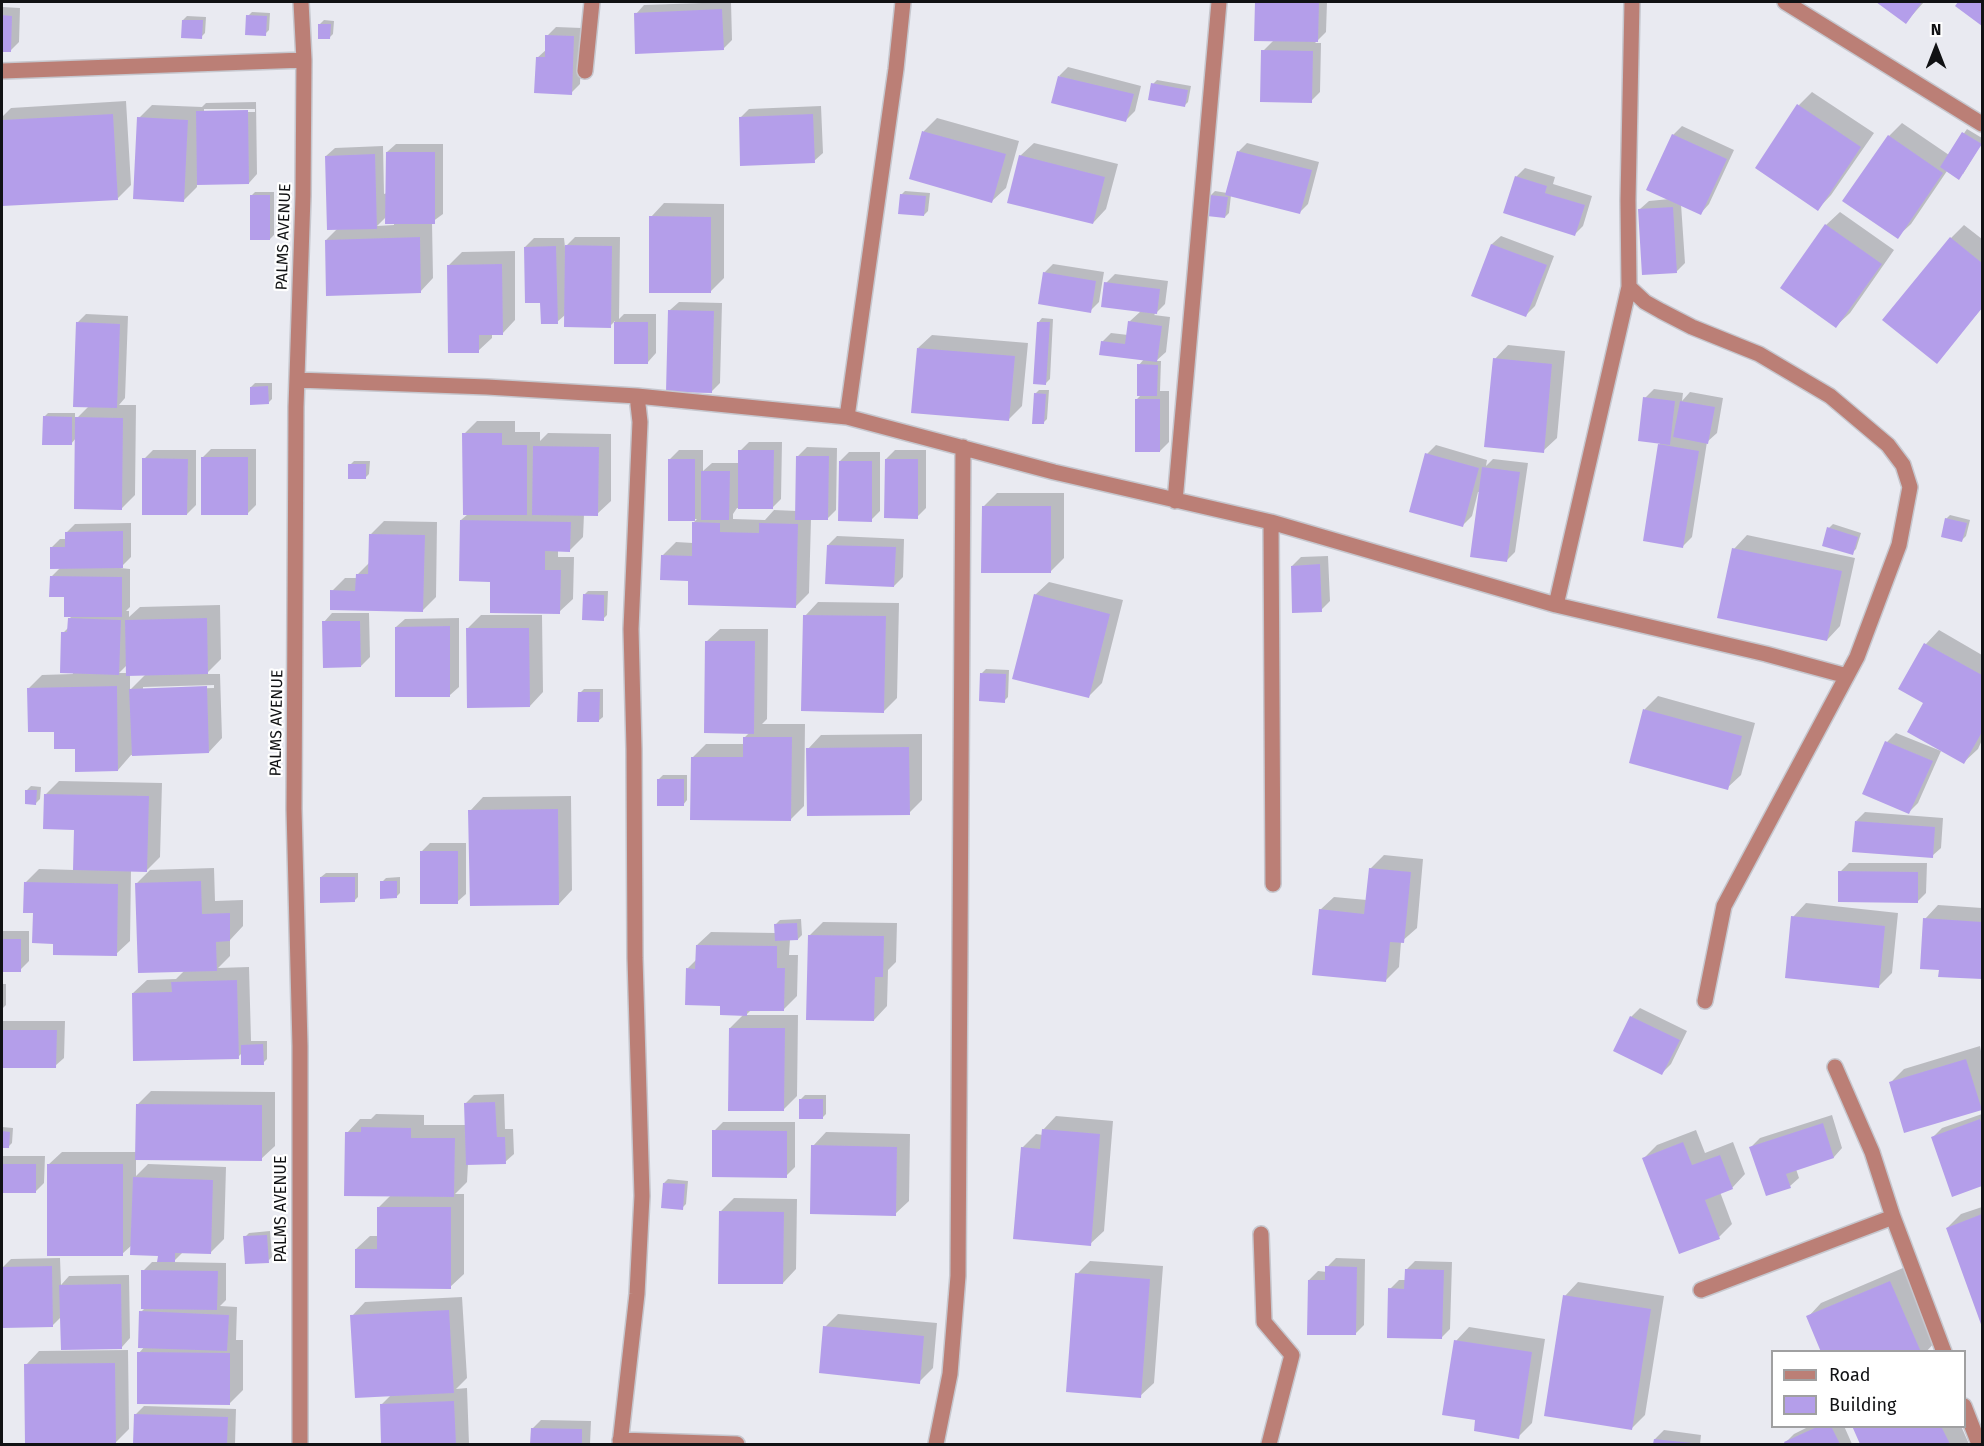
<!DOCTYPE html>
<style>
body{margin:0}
#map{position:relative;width:1984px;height:1446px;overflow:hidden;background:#e9eaf1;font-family:"Fira Sans",sans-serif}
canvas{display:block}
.frame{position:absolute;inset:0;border:3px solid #111214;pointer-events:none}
.legend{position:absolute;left:1771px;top:1350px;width:195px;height:78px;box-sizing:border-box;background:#fff;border:2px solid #a0a0a1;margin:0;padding:8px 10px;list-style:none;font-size:18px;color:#111214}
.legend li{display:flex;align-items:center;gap:12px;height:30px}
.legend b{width:30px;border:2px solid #a0a0a1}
.north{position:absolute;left:1906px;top:18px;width:60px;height:60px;-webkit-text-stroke:4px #fff;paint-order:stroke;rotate:0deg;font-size:16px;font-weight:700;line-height:24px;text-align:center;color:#111214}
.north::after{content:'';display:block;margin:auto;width:21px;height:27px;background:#111214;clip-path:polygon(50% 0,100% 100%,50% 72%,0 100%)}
</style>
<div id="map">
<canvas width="1984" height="1446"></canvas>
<div class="frame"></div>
<ul class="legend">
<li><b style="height:8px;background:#bb7f76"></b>Road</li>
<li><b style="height:16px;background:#b49eea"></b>Building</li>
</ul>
<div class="north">N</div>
</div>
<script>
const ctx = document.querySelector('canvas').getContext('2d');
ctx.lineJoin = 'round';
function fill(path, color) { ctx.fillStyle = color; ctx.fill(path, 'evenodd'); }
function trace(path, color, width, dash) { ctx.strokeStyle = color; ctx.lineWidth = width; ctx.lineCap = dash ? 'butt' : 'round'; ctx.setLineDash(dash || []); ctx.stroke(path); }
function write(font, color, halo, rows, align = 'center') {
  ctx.font = font + ' "Fira Sans",sans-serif'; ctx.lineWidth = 4.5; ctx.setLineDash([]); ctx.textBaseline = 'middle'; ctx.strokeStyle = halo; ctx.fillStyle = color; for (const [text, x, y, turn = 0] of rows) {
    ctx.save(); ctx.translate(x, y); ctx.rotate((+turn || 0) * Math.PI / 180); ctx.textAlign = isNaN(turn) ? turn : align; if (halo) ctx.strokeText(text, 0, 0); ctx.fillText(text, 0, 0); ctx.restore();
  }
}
fill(new Path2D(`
 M731,2L732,40L723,49L636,14L644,5Z
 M1257,2H1327L1326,32L1315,43H1321L1320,92L1311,101L1263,51L1274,40L1256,39Z
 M1879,2H1924L1906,22Z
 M1960,2H1982V24L1957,6Z
 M2,7L20,8L19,42L10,51L2,50Z
 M252,12L270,13L269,30L265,34L248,16Z
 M187,16L206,17L205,33L201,37L183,20Z
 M324,20L334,21L333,34L329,38L320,24Z
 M556,27L582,28L580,84L571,93L537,58L547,49V36Z
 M1068,67L1141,86L1135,111L1126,120L1059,76Z
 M1157,80L1191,86L1188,102L1184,106L1153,84Z
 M1812,92L1874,133L1831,195L1818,209L1799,105Z
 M126,101L131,185L118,198L2,205V117L11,108Z
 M256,102L257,174L249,183L197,184V187L184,200L139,118L152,105L202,107L206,103ZM204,109H255V112H204Z
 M821,106L823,153L814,161L740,118L749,109Z
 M937,118L1019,141L1006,188L992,201L910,178L924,131Z
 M1902,123L1949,155L1967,129L1982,138V142L1963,174L1947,171L1911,224L1897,237L1889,136Z
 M1682,126L1734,150L1709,204L1701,213L1681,204L1685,263L1676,272L1640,209L1649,201L1670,199L1673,135Z
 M1034,143L1118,164L1106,209L1093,223L1020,156Z
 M1247,143L1319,162L1308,204L1299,213L1231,195L1229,213L1225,217L1211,195L1215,191L1227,193L1238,152Z
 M396,144H443V214L432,222L433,278L420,292L326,240L338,228L326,156L335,148L383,146L384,194L387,193V152ZM387,216L394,222V225L377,226Z
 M1525,168L1555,177L1553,184L1592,196L1583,226L1575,234L1516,177Z
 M905,191L930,193L928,211L924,215L901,195Z
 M255,192H274V235L270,239L251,196Z
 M664,203L724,204V278L710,292L651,217Z
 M1840,212L1894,250L1850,313L1836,326L1826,225Z
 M1964,225L1982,239V308L1936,362L1951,238Z
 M1501,236L1554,256L1535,306L1526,315L1473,295L1492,244Z
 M575,237H620L619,319L624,314H656V353L648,362H615V321L610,326L565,315L557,322L542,302L525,247L534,238H564L565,247Z
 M515,251V320L502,334H492V338L478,351L449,265L462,252Z
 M1053,264L1104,272L1099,302L1090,311L1044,273Z
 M1115,274L1168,281L1165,304L1154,315L1170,317L1166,352L1156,361H1161L1160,391H1169V442L1160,451L1136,400L1142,394L1139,365L1144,359L1102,342L1111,333L1128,335L1129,322L1141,311L1106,283Z
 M679,302L722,303L720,383L711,392L670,310Z
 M86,314L128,316L125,398L119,405H136L135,495L122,508L76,438L71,444L44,417L48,413H75V420L89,406L77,323Z
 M1042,318L1053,319L1050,379L1046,383L1038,323Z
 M932,335L1028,343L1022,406L1009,419L918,348Z
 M1508,345L1565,351L1557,438L1543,451L1495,359Z
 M255,383H272V399L268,403L251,387Z
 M1654,389L1683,393L1682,401L1690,392L1723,398L1717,433L1707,442L1692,537L1683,546L1644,540L1660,442L1645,398Z
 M1039,390H1049L1047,419L1043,423L1035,394Z
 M477,421H515V432H540V441L548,433L611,434V501L597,514H584L583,537L570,550H558V557H574L573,599L559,612L492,580L461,520L468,514L464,434Z
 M749,442H782L781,499L772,508H737L733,514V519L765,520L774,510L797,511L798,456L807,447L837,448L836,510L827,519H811L809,593L796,606L690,579L662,556L676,542L693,543L694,522L697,519H670V459L679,450H703V471L712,463H740V451Z
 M1436,445L1487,460L1486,466L1493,459L1528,463L1515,552L1506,561L1480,492H1478L1472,516L1463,525L1427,454Z
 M211,449H256V505L247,514L202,458Z
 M153,450H196V505L187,514L144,459Z
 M895,450H926V508L917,517L886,459Z
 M849,452H880V511L871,520L840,461Z
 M354,461H370L369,474L365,478L350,465Z
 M997,493H1064V558L1050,572L984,506Z
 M1950,515L1970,520L1966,536L1962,540L1946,519Z
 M384,521L437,522L436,597L422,611L332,591L345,578H357V575L370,562V535Z
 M131,523V557L120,568L130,569V607L126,611H129V617L140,607L220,605L221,659L206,674H220L222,738L209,752L131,755L118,770L76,747L55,730L29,688L42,675L73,674L63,633L69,627V619L73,615L66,596L51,577L61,567L51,548L60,539H66V533L75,524ZM127,665V673H119ZM130,674H146L130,690ZM214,685V688L143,690V687Z
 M1833,524L1861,533L1856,549L1852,553L1829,528Z
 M1747,535L1855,558L1840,626L1827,640L1734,549Z
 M837,536L904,539L903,577L894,586L828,545Z
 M1328,556L1330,601L1321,610L1292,566L1301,557Z
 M1049,582L1123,600L1102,683L1089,696L1035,595Z
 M588,591H608L607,615L603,619L584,595Z
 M818,602L899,603L897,698L884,711L805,616Z
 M332,613H369L370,657L361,666L324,622Z
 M481,615H542L543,692L530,706L467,629Z
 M459,618V687L450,695L396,627L405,619Z
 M720,629H768L767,719L762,724H805L804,806L790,820L693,757L706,744H745V737L750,732L706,642Z
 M1939,630L1982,655V740L1978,749L1964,762L1925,702L1900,689L1926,644Z
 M986,669L1009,670L1008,697L1004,701L982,673Z
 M584,689H603V717L598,721L580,693Z
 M1658,696L1755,723L1741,775L1727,788L1630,762L1645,709Z
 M1896,733L1941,751L1918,803L1909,812L1887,742Z
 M922,734V800L909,813L808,749L821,735Z
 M663,775H687V800L683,805L659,779Z
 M59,781L162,783L160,857L147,870L214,868L215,901L243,900V926L230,940V956L218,968L249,967L251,1041H267V1059L263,1063L242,1053L238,1057L133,993L147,980L176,979L185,970L137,883L150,870H131L130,941L116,954L55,942L34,911L25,883L39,869L74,870L75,828L45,795Z
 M31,786L41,787L40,799L36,803L27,790Z
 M571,796L572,890L559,904L470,811L483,797Z
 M1865,812L1943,818L1941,848L1932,856L1856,821Z
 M430,843H466V894L457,902L421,852Z
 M1384,855L1423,859L1417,928L1401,942L1399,967L1385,981L1320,910L1334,897L1367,900L1370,869Z
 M1849,863H1927L1926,893L1917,902L1840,872Z
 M326,873H358V897L354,901L321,877Z
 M400,877V893L396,897L382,882L386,878Z
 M1806,903L1898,913L1892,973L1879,986L1793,917Z
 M1938,905L1982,908V978L1940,975V968L1925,919Z
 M801,919L802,935L798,939H790L789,955H798L797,996L783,1010H751L746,1015H798L797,1096L783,1110L730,1028L744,1014L721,1004L687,969L697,959V945L711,932L776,933V924L780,920Z
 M823,922L897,923L896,962L888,970L887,1006L874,1020L810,935Z
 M2,931H29V961L20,970H2Z
 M2,984H6V1005L2,1009Z
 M1640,1008L1687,1031L1671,1064L1662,1073L1631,1017Z
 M3,1021H65L64,1058L55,1066H2Z
 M1980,1046L1982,1056V1107L1981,1109L1891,1082L1904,1069Z
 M151,1091L275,1092V1146L261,1159L136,1158V1176L148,1164L226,1167L224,1239L210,1253L183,1252L173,1262L226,1263V1300L220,1306L237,1307L236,1340H243V1390L230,1403L139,1353L145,1346L141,1312L145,1308L143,1271L152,1262H159V1254L132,1245L122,1254L48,1165L62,1152H137V1105Z
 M504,1094L505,1129H513L514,1154L505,1162L468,1164L467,1182L455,1194H464V1274L450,1287L356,1249L370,1236H379V1207L391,1195L347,1133L360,1119H371L376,1114L424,1115V1125H466V1103L474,1095Z
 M805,1095H826V1114L822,1118L801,1099Z
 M1982,1114V1185L1953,1195L1933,1137L1942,1128Z
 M1832,1115L1842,1148L1834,1157L1796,1169L1799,1178L1790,1186L1751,1147L1760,1138Z
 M1056,1116L1113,1121L1104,1231L1090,1244L1022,1148L1036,1134L1043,1135V1130Z
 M723,1122H795V1167L786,1176L714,1131Z
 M2,1127L13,1128L12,1143L8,1147L2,1146Z
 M1696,1130L1705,1153L1733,1142L1745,1174L1732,1188L1720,1192L1732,1224L1719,1237L1644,1158L1657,1145Z
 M826,1132L910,1134L909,1201L895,1214L813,1146Z
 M2,1156H45L44,1183L35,1192L2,1191Z
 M668,1179L688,1181L686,1204L682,1208L664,1183Z
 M734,1198L797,1199L796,1269L783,1283L720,1212Z
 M1982,1207V1322L1947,1228L1961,1214Z
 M270,1231L272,1257L268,1261L245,1237L249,1233Z
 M60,1258L61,1285L69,1276L129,1275L130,1338L122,1347L61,1317L53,1325L3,1326L2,1268L11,1259Z
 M1336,1258L1365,1259L1364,1325L1355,1334L1309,1280L1318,1271L1327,1272V1267Z
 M1090,1261L1163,1266L1154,1383L1140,1396L1077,1274Z
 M1415,1261L1452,1262L1450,1329L1441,1338L1390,1289L1399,1280H1406V1270Z
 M1903,1268L1935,1342L1926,1352H1823L1808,1317L1821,1303Z
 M1578,1282L1664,1296L1645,1415L1632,1428L1565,1296Z
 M462,1297L467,1378L456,1389L467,1388L469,1444H383L382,1404L392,1394L352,1316L365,1302Z
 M838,1314L937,1323L933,1368L919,1382L825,1327Z
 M1469,1327L1545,1339L1532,1423L1518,1437L1477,1419L1456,1341Z
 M128,1350L129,1429L116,1442L2,1444H27L26,1365L39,1351Z
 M144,1406L236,1409L235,1444H134L135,1415Z
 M541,1420L591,1421L590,1444H532V1429Z
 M1810,1426H1844L1852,1444H1787L1786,1442L1794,1434Z
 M1853,1426H1961L1969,1444H1862Z
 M1664,1430L1701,1435L1700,1444H1655V1439Z`), '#0003');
fill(new Path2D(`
 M1255,2H1319L1318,42L1254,41Z
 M1876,2H1922L1906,24Z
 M1958,2H1982V26L1955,6Z
 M722,9L724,50L635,54L634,13Z
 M2,15L12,16L11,52H2Z
 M246,15L267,16L266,36L245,35Z
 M182,20H203L202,39L181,38Z
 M318,24H331L330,39H318Z
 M545,35L574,36L572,95L534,93L536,57H545Z
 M1261,50L1313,51L1312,103L1260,102Z
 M1058,76L1134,94L1126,122L1051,103Z
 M1151,83L1188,90L1185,107L1148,100Z
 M1797,104L1861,147L1818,211L1755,168Z
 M248,110L249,184L197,185L196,111Z
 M113,114L118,200L2,206V120Z
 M813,114L815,163L740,166L739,117Z
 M137,117L188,120L184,202L133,199Z
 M922,131L1006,154L992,203L909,179Z
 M1962,132L1982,144L1959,180L1940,167Z
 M1672,134L1727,159L1701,215L1646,190Z
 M1888,135L1943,173L1898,239L1842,201Z
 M1237,151L1312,170L1300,214L1225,195Z
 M386,152H435V224H385Z
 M375,154L377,229L327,230L325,156Z
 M1019,155L1105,177L1093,224L1007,203Z
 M1515,176L1547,186L1545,193L1585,205L1575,236L1503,213Z
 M900,194L926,196L924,216L898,214Z
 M250,195H270V240H250Z
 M1210,195L1228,197L1225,218L1207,216Z
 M1673,207L1677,273L1642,275L1638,209Z
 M649,216L711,217V293H649Z
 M1825,224L1882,264L1836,328L1780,288Z
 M420,237L421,293L326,296L325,240Z
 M1950,237L1982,263V308L1937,364L1882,320Z
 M1491,244L1547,265L1526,317L1471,296Z
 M565,245L612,246L611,328L564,327Z
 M556,246L558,324H541L540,303H525L524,247Z
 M502,264L503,335H479V353H448L447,265Z
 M1043,272L1096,281L1091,313L1038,304Z
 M1104,282L1160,289L1157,314L1101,307Z
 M668,310L714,311L712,393L666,392Z
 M1128,321L1162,326L1157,362L1099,355L1101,341L1125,344Z
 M76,322L120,324L117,408L73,407Z
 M614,322H648V364H614Z
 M1037,322H1050L1046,385L1033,384Z
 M917,348L1015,356L1009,421L911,413Z
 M1493,358L1552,364L1544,453L1484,447Z
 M1137,364L1158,365L1157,396H1137Z
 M268,386L269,404L250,405V387Z
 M1034,393L1046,394L1044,424H1032Z
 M1643,397L1675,401L1670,445L1638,441Z
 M1135,399H1160V452H1135Z
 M1680,401L1715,407L1708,444L1673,437Z
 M43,416L72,417V445H42Z
 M75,417L123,418L122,510L74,509Z
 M462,433H502V445H527V515H463Z
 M1658,444L1699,451L1683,548L1643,541Z
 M533,446L599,447L598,516L532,515Z
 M738,450H774L773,509H738Z
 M1425,453L1479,468L1463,527L1409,512Z
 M796,456H829L828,520H795Z
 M201,457H248V515H201Z
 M142,458L188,459L187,515H142Z
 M668,459H695V521H668Z
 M885,459H918V519L884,518Z
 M839,461H872V522L838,521Z
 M348,464H366V479H348Z
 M1482,467L1520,472L1507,562L1470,557Z
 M701,471H730L729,520H701Z
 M982,506H1051V573H981Z
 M1945,518L1967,523L1962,542L1941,537Z
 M460,520L571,522L570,552L545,551V570H561L560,614L490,613V582L459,581Z
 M692,522L720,523V532L759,533V523L798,524L796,608L688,605V581L660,580L661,555L692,556Z
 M1827,527L1858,537L1853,555L1822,546Z
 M123,531V568L50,569V547H65V532Z
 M369,534L425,535L423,612L330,610V590L355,591L356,574H368Z
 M827,545L896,547L894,587L825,584Z
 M1732,548L1842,571L1827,641L1717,618Z
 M1320,564L1322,612L1292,613L1291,566Z
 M50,576L122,577V617H64V597H49Z
 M583,594L604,595V621L582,620Z
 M1034,594L1110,614L1089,698L1012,679Z
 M803,615L886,616L884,713L801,711Z
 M68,618L121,620L119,675L60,673L61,632H67Z
 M207,618L208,674L126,676L125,620Z
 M322,621H360L361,667L323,668Z
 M450,626V697H395V627Z
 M466,628H529L530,707L467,708Z
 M705,641H755L754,734L704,733Z
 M1924,643L1982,675V732L1964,764L1907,732L1923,703L1898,689Z
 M980,673L1006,674L1005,703L979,701Z
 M117,686L118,771L75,772V749H54V732H28L27,688Z
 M207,686L209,753L132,756L129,689Z
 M578,692H600L599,722H577Z
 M1643,709L1742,736L1728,790L1629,763Z
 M743,737H792L791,821L690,820L691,757H743Z
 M1885,741L1933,761L1909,814L1862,794Z
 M909,747L910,815L807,816L806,748Z
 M657,779H684V806H657Z
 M25,790H37L36,805L25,804Z
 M44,794L149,796L147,872L73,870L74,830L43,829Z
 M558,809L559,905L470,906L468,810Z
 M1855,821L1935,827L1933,858L1852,852Z
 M420,851H458V904H420Z
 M1369,868L1411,872L1404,943L1390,942L1386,982L1312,975L1319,909L1364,914Z
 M1838,871L1918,872V903L1838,902Z
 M320,877H355V902L320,903Z
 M201,881L202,914L230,913V941L216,942L217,971L138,973L135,883Z
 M380,881H397V898L380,899Z
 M24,882L118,884L117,956L53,955V944L32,943L33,913H23Z
 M1791,916L1885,926L1879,988L1785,978Z
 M1923,918L1982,922V979L1938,977L1939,970L1920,969Z
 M797,923L798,940L775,941L774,924Z
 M808,935L884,936L883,977H875L874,1021L806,1020Z
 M2,939H21V972H2Z
 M696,945L777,946V968H785L784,1011H747V1016L720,1015V1006L685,1005L686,968L695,969Z
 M237,980L239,1059L133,1061L132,993L172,992L171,982Z
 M1630,1016L1680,1040L1662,1075L1613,1051Z
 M729,1028H785L784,1111H728Z
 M2,1030H57L56,1068H2Z
 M263,1044L264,1065H241V1045Z
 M1966,1059L1982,1110L1904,1133L1889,1082Z
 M799,1099H823V1119H799Z
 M495,1102L497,1137H505L506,1164L466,1165L464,1103Z
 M136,1104L262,1105V1161L135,1160Z
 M1980,1119L1982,1126V1186L1952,1197L1931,1137Z
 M1823,1123L1834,1158L1786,1174L1791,1188L1766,1196L1749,1147Z
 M361,1127L411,1128V1138H455L454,1197L344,1196L345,1132H361Z
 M1042,1129L1100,1134L1091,1246L1013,1239L1021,1147L1040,1149Z
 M712,1130L787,1131V1178L712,1177Z
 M2,1131L10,1132L9,1148H2Z
 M1683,1142L1692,1165L1720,1155L1733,1189L1705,1200L1720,1239L1679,1254L1642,1158Z
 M811,1145L897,1147L896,1216L810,1214Z
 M2,1164H36V1193H2Z
 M47,1164H123V1256H47Z
 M133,1177L213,1180L211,1254L175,1253V1262H157L158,1256L130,1255Z
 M663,1183L685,1184L683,1210L661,1208Z
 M377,1207H451V1289L355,1288V1249H377Z
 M719,1211L784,1212L783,1284H718Z
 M1982,1214V1327L1946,1228Z
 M267,1235L269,1263L245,1264L243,1236Z
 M52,1266L53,1327L2,1328V1267Z
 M1325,1266L1357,1267L1356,1335H1307L1308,1280H1325Z
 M1405,1269L1444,1270L1442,1339L1387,1338L1388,1288L1404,1289Z
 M141,1270L218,1271L217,1310L141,1309Z
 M1075,1273L1150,1279L1141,1398L1066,1392Z
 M1890,1281L1921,1352H1821L1806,1316Z
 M121,1284L122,1349L61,1350L59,1285Z
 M1563,1295L1651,1309L1632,1430L1544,1416Z
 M449,1310L454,1393L355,1398L350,1315Z
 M139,1311L229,1315L227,1351L138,1348Z
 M823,1326L924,1336L920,1384L819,1373Z
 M1454,1340L1532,1352L1519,1439L1474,1431L1475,1420L1442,1415Z
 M137,1352L230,1353V1405L137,1404Z
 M115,1363L116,1444H25L24,1364Z
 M454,1401L456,1444H381L380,1404Z
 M134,1414L228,1417L227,1444H133Z
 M1819,1426H1831L1840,1444H1785L1784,1442Z
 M1852,1426H1941L1950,1444H1860Z
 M531,1428L582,1429V1444H530Z
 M1654,1439L1692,1443V1444H1653Z`), '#b49eea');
const minor = new Path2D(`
 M1632,2L1628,200L1629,287L1645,302L1661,311L1692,327L1759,354L1830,396L1888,445L1903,465L1910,487L1899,545L1857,657L1724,906L1705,1001
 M1785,2L1982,124
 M2,71L304,60
 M585,71L592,2
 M297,380L487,387L637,396L847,417L1054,472L1271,522L1556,605L1766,654L1847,676
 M847,417L896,69L903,2
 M1175,501L1219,2
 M1271,522L1273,884
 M1556,605L1629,287
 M1835,1067L1872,1152L1893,1217L1944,1352
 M1261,1234L1264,1322L1292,1355L1269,1444
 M1701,1290L1893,1217
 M1964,1406L1979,1444
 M620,1440L737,1444
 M300,1444V1046L294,809L296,407L303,196L304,60L301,2
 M620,1444L637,1294L642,1196L635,958L634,749L631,629L640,422L637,396
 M936,1444L950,1374L958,1276L963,447`);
trace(minor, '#c6c7ce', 18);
trace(minor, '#bb7f76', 15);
write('16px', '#111214', '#fff', [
 ["PALMS AVENUE",284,237,-88],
 ["PALMS AVENUE",277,723,-89],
 ["PALMS AVENUE",282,1209,-90]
]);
</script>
